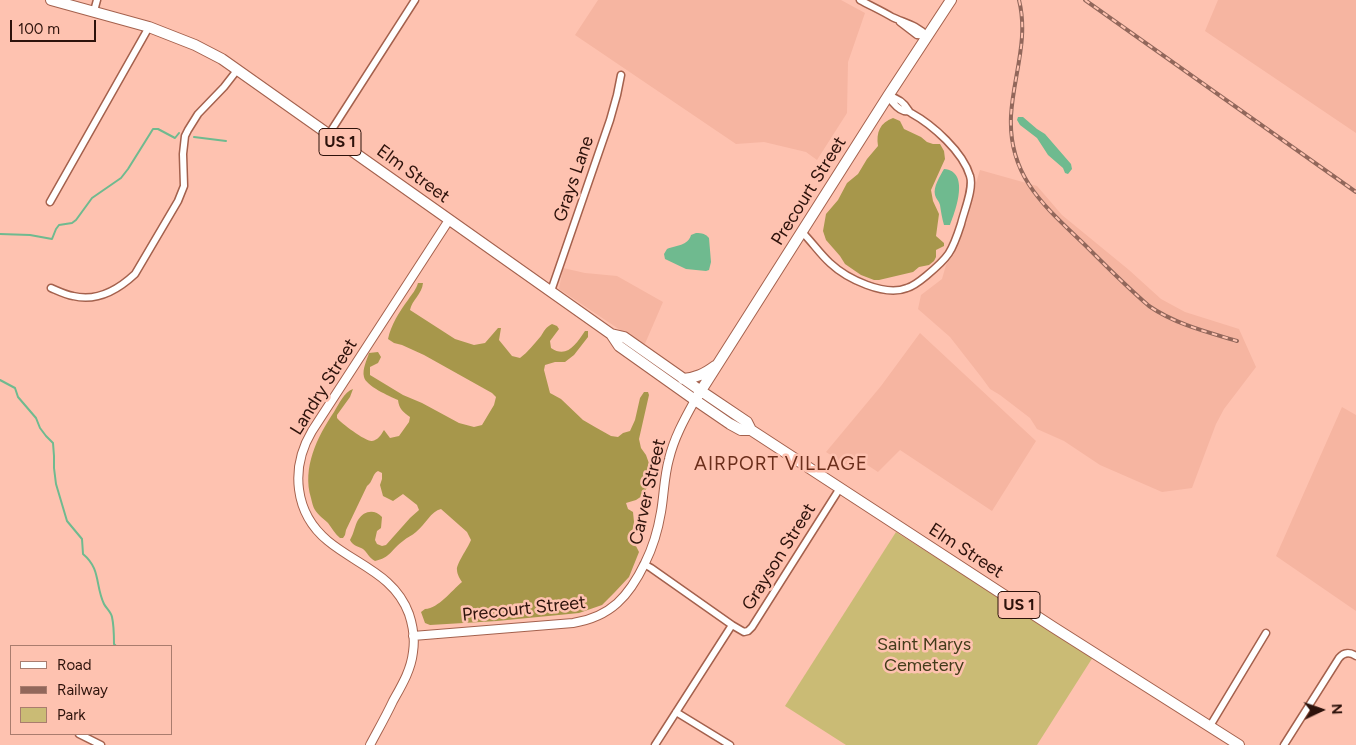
<!DOCTYPE html>
<style>
body{margin:0}
#map{position:relative;width:1356px;height:745px;overflow:hidden;background:#fec2b0;font-family:Figtree,sans-serif}
canvas{display:block}
.legend{position:absolute;left:10px;top:645px;width:162px;height:90px;box-sizing:border-box;background:#fec2b0;border:1px solid #aa7c6e;margin:0;padding:6px 9px;list-style:none;font-size:15px;color:#2d120b}
.legend li{display:flex;align-items:center;gap:10px;height:25px}
.legend b{width:25px;border:1px solid #aa7c6e}
.north{position:absolute;left:1296px;top:685px;width:50px;height:50px;-webkit-text-stroke:4px #fec2b0;paint-order:stroke;rotate:87deg;font-size:14px;font-weight:700;line-height:20px;text-align:center;color:#2d120b}
.north::after{content:'';display:block;margin:auto;width:18px;height:22px;background:#2d120b;clip-path:polygon(50% 0,100% 100%,50% 72%,0 100%)}
.scale{position:absolute;left:10px;top:20px;width:86px;height:22px;box-sizing:border-box;border:2px solid #2d120b;border-top:0;padding-left:6px;font-size:15px;line-height:18px;white-space:nowrap;color:#2d120b;-webkit-text-stroke:4px #fec2b0;paint-order:stroke}
</style>
<div id="map">
<canvas width="1356" height="745"></canvas>
<ul class="legend">
<li><b style="height:6px;background:#fff"></b>Road</li>
<li><b style="height:6px;background:#92675b"></b>Railway</li>
<li><b style="height:14px;background:#cabb75"></b>Park</li>
</ul>
<div class="north">N</div>
<div class="scale">100 m</div>
</div>
<script>
const ctx = document.querySelector('canvas').getContext('2d');
ctx.lineJoin = 'round';
function fill(path, color) { ctx.fillStyle = color; ctx.fill(path, 'evenodd'); }
function trace(path, color, width, dash) { ctx.strokeStyle = color; ctx.lineWidth = width; ctx.lineCap = dash ? 'butt' : 'round'; ctx.setLineDash(dash || []); ctx.stroke(path); }
function write(font, color, halo, rows, align = 'center') {
  ctx.font = font + ' Figtree,sans-serif'; ctx.lineWidth = 5; ctx.setLineDash([]); ctx.textBaseline = 'middle'; ctx.strokeStyle = halo; ctx.fillStyle = color; for (const [text, x, y, turn = 0] of rows) {
    ctx.save(); ctx.translate(x, y); ctx.rotate((+turn || 0) * Math.PI / 180); ctx.textAlign = isNaN(turn) ? turn : align; if (halo) ctx.strokeText(text, 0, 0); ctx.fillText(text, 0, 0); ctx.restore();
  }
}
fill(new Path2D(`
 M598,0H841L865,13L848,62L847,113L817,160L806,152L764,142L736,144L575,35Z
 M1218,0H1356V133L1205,31Z
 M980,170L1037,186L1062,215L1129,270L1161,299L1185,312L1239,329L1256,367L1224,409L1216,424L1192,488L1162,492L1100,465L1064,441L1037,429L1030,418L1000,395L990,389L982,378L950,337L918,309L921,295L942,279L946,265L954,254Z
 M563,268L585,273L617,276L663,302L644,346L559,289Z
 M920,333L1036,441L992,511L900,450L878,472L858,459L851,468L826,452L881,386Z
 M1342,407L1356,415V611L1276,556Z`), '#f6b5a1');
fill(new Path2D(`
 M896,532L1093,657L1037,745H846L785,706Z`), '#cabb75');
fill(new Path2D(`
 M893,118L900,121L904,129L921,137L927,142L933,144H940L944,151L945,159L931,190L933,201L939,214L936,236L944,243V246L936,250V257L934,261L929,265L919,267L913,272L879,280H874L861,275L845,264L840,256L826,240L823,231L826,214L838,200L847,183L858,174L867,159L878,146C876,132 880,123 893,118Z
 M418,283H423C422,294 412,300 410,310L455,339L474,345L485,343L498,328H501L499,340L512,356L520,358C528,352 534,344 541,336C544,331 546,327 552,324L557,326L559,329L550,341L551,348C567,359 576,344 585,331H588V337L574,355L565,362H555L545,365L544,370L550,393L561,399L583,420L595,427L611,436L618,437L623,433L630,431L635,420L640,398L644,392H648L649,395L639,439L641,448L646,455L651,469V481L642,496L636,500L626,503L628,509L633,512L634,522L631,538L632,545L636,546L639,552L629,577L614,593L602,605L579,613L497,621L430,625L425,623L421,612L425,609C439,608 451,591 462,582C460,579 457,574 457,570C456,564 468,548 471,540L467,532L441,509C431,511 425,525 416,532C412,536 407,537 403,541C392,549 390,558 375,561C368,557 368,553 363,549C358,546 353,546 350,540C354,533 355,525 358,520C364,510 375,509 382,517L381,528L377,531L375,540L377,544L382,546L386,545L410,518L419,510L417,505L403,494L393,501L383,496L380,485L382,479V473L378,471C372,474 373,482 367,486L346,530L345,535L343,538H340C335,534 332,528 328,523C324,519 318,515 315,510C313,507 312,502 311,498C302,468 317,437 334,412C339,404 344,392 353,389L350,397L337,415V418C341,423 366,442 372,441C378,440 381,435 384,430L390,438L399,436L409,422L410,417C403,412 399,409 398,400C389,396 366,386 364,377C362,369 367,360 369,353L378,352L381,357L378,363L370,367V375L403,395L422,403L459,423L474,427L482,425L494,405L496,397L492,393L424,355L402,345L394,343L388,339C391,325 399,312 408,300C412,294 416,290 418,283Z`), '#a7974b');
fill(new Path2D(`
 M1018,117H1023L1037,129L1045,134L1071,164L1072,169L1068,174L1065,173L1063,168L1048,155L1037,138L1020,125L1017,120Z
 M944,169C970,171 956,210 950,225H944C942,218 941,212 940,205C939,201 936,199 935,195C933,187 940,176 944,169Z
 M696,233C702,233 706,234 709,238L711,262L709,270L706,271L686,269L665,259L664,254L667,249C676,245 688,246 691,235Z`), '#6fba8f');
trace(new Path2D(`
 M194,137L226,141
 M0,234L30,235L52,239L56,229L59,225L72,223L76,220L92,198L121,178L128,169L153,129H158L175,138L179,133
 M0,380L15,388L18,397L36,418L40,428L46,436L53,443L54,456V468L56,484L67,521L82,539L83,554C101,569 95,585 104,604C106,608 111,612 112,617C114,626 114,635 114,644L116,646`), '#6fba8f', 2);
const minor = new Path2D(`
 M860,0C871,6 882,11 892,17C905,23 917,25 927,36
 M94,11L97,0
 M900,22L917,35L927,36
 M888,96C898,98 904,102 909,111
 M329,134L415,0
 M50,202L149,27
 M802,232C812,242 820,254 830,263C847,279 885,297 907,288C914,286 920,281 926,276C949,257 952,252 961,224C964,211 974,188 970,176C963,152 933,125 911,113C906,110 910,112 904,111C897,109 892,102 888,96
 M51,288C58,291 66,295 73,296C97,302 119,289 135,274L178,201L184,186L183,154L185,136L188,130L198,114L224,87L238,69
 M551,291L610,120L617,95L621,75
 M644,564L651,568L732,625
 M676,712L730,745
 M1210,726L1266,633
 M79,734L101,745
 M655,745L732,625L744,632L748,631L752,627L840,488
 M1284,745L1339,658C1344,652 1350,652 1356,656`);
const tertiary = new Path2D(`
 M413,636L573,623C611,617 629,596 645,563C653,547 658,530 661,512C664,495 664,477 669,459C674,438 684,420 695,400
 M370,745C378,730 386,716 393,701C402,685 411,670 413,652C415,639 413,626 409,614C395,575 357,565 328,541C294,513 290,468 312,431L449,220`);
const primary = new Path2D(`
 M51,0L149,27L195,45L222,59L611,334L624,337L701,391L747,422L751,430L1053,627L1239,745
 M611,334L619,346L695,400L730,424L741,430H751
 M683,379C696,378 704,374 715,366
 M695,400L888,96L951,0`);
trace(minor, '#a4614d', 9);
trace(tertiary, '#a4614d', 10);
trace(primary, '#a4614d', 12);
trace(minor, '#fff', 6);
trace(tertiary, '#fff', 8);
trace(primary, '#fff', 10);
const rail = new Path2D(`
 M1019,0C1029,40 1013,77 1011,116C1008,179 1048,209 1088,248C1108,268 1128,288 1149,306C1175,324 1207,332 1237,341
 M1085,0L1356,192`);
trace(rail, '#92675b', 4);
trace(rail, '#fec2b0', 2, [5.5]);
for (const [x, y, w] of [
 [340,142,42],
 [1019,605,42]
]) { const box = new Path2D(); box.roundRect(x - w / 2, y - 13.5, w, 27, 4); ctx.fillStyle = '#fec2b0'; ctx.fill(box); trace(box, '#2d120b', 1); }
write('bold 16px', '#2d120b', null, [
 ["US 1",340,142],
 ["US 1",1019,605]
]);
write('18px', '#2d120b', '#fec2b0', [
 ["Elm Street",413,174,36],
 ["Grays Lane",574,179,-71],
 ["Precourt Street",809,191,-58],
 ["Landry Street",324,387,-58],
 ["Carver Street",648,492,-77],
 ["Elm Street",966,551,33],
 ["Grayson Street",779,557,-58],
 ["Precourt Street",524,609,-6]
]);
write('18px', '#433c1a', '#fec2b0', [
 ["Saint Marys",924,645],
 ["Cemetery",924,666]
]);
ctx.letterSpacing = '1px';
write('19px', '#6b2e1b', '#fec2b0', [
 ["AIRPORT VILLAGE",781,464]
]);
ctx.letterSpacing = '0px';
</script>
